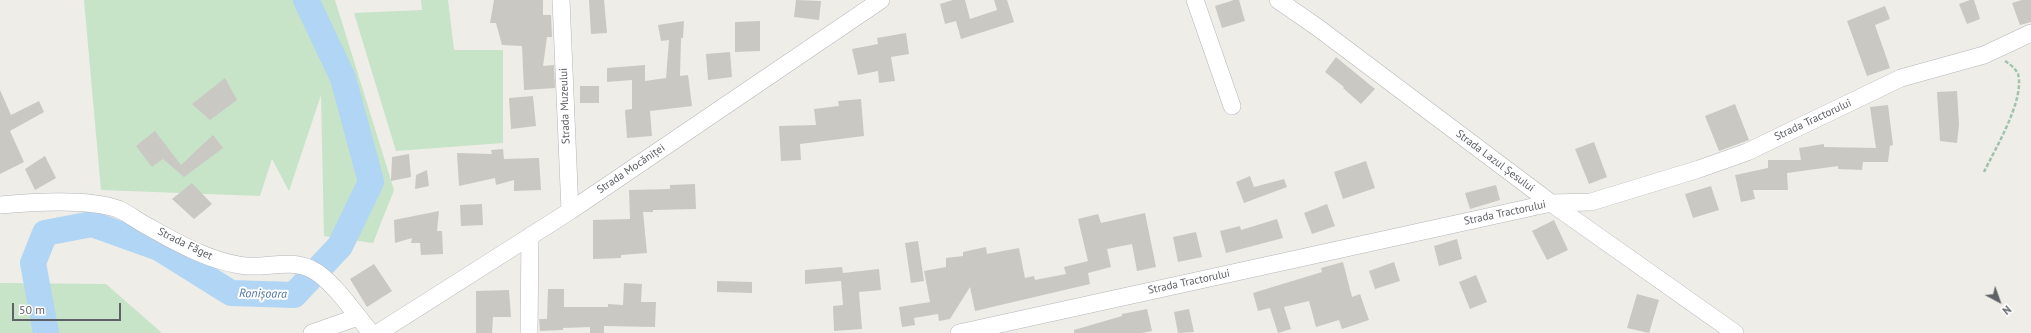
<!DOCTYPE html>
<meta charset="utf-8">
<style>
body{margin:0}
#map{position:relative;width:2031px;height:333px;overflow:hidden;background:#efede7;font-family:"PT Sans",sans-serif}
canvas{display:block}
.north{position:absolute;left:1979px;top:281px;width:40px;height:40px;-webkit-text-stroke:3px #fff;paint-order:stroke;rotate:139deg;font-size:11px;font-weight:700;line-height:16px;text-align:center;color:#5e6165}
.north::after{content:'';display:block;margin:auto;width:14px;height:18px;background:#5e6165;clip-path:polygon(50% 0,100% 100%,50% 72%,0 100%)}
.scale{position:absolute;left:12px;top:303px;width:109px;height:18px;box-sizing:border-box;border:2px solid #5e6165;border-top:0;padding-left:5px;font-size:12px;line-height:14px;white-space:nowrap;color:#5e6165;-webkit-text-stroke:3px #fff;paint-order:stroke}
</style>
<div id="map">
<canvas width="2031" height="333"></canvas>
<div class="north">N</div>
<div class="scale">50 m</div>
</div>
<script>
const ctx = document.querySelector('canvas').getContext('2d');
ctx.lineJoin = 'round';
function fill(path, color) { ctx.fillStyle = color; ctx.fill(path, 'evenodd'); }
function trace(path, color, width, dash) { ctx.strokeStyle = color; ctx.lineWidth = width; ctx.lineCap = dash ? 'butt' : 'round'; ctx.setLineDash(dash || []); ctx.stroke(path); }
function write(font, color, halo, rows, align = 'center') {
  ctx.font = font + ' "PT Sans",sans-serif'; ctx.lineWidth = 4; ctx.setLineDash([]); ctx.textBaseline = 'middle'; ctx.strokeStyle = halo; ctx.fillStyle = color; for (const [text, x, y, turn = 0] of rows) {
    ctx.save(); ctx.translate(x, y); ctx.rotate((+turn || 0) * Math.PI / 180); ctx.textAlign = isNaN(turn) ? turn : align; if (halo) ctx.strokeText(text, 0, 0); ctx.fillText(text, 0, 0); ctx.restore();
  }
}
fill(new Path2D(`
 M84,0H335L394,190L373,243L324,236L321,95L289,191L272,159L260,196L101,190Z
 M421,0H448L454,50H503V143L396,151L354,13L422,10Z
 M0,283L106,284L162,333H0Z`), '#c7e3c8');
trace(new Path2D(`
 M46,333L33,263L45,233L92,224L159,248L231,293L294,295L340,246L371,182L343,78L306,0`), '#b1d5f5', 26);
fill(new Path2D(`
 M494,0H543V15H551L552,37H547L543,66L554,65L555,88L524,90L522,46L502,45L496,23H490Z
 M589,0H604L607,33L591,34Z
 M796,0L821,1L819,20L794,17Z
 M953,0H965L970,19L997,10L994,0H1007L1014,22L961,39L956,21L945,24L940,4Z
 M1234,0H1239L1245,21L1222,28L1215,6Z
 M1970,0H1974L1980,19L1967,24L1959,4Z
 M2022,0H2031V22L2020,25L2012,3Z
 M1885,6L1890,19L1875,25L1890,68L1867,76L1847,21Z
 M684,21L683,38H681L680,76L688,75L692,106L650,111L652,136L627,138L625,110L632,109V80L607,82V68L645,65V81L666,78L669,40L661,41L658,25Z
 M760,21V51L735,52V22Z
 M906,33L909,54L891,57L895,81L879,83L878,71L858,75L852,49L878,44L877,38Z
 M730,52L732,77L708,80L706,54Z
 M1336,57L1375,89L1361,104L1343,88L1344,87L1325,72Z
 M225,78L237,100L210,120L192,104Z
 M580,86H599V103H580Z
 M0,90L11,115L39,101L44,112L10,131L24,162L0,174Z
 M1957,91L1959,125L1957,143L1940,141L1937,92Z
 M533,96L536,126L511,129L509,98Z
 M861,99L864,136L800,144L801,160L781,161L779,126L816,125L814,109L839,106L838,101Z
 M1735,104L1749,140L1719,151L1705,116Z
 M1888,105L1893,145L1890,146L1888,162H1863L1862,170L1838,169V166L1787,173L1788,190H1753L1755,199L1741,202L1735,175L1768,168V160H1801L1799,148L1824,144V147L1876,148L1870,107Z
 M155,131L181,165L213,135L223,148L184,177L163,159L152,167L136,146Z
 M1594,142L1607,177L1589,184L1575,149Z
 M503,149L504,159L539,158L541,190L514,191V180L496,185L495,178L459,186L457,153L492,154L491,150Z
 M409,154L411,177L391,181L392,157Z
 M45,156L56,178L35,190L25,169Z
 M1366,161L1375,188L1343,199L1334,172Z
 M427,170L429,186L415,189L416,175Z
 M1250,176L1254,187L1284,179L1287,187L1244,203L1236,182Z
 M192,183L212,204L194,219L172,199Z
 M695,184L696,209L653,210V212H643L647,253L621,255V258L593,259V220L630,219L629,190L670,189V185Z
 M1496,185L1500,200L1470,209L1465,193Z
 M1711,186L1719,210L1693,218L1685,194Z
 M482,204L483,225L461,226L460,205Z
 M1327,204L1335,226L1312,234L1304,213Z
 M439,211L437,231H442L443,254L421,255L420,243H411L412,238L395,243L394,220Z
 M1145,213L1156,267L1137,271L1132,244L1107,249L1111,267L1088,273L1090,284L975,311L970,287L950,319L939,321L938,314L914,318L915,325L902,327L899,307L930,302L924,271L946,267V258L963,256V252L986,247L987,254L1019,248L1025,278L1034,276L1035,280L1066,274L1064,267L1088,261L1078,219L1098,214L1101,223Z
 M1277,219L1283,238L1226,253L1220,231L1240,226L1241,230Z
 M1554,220L1568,250L1547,260L1532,231Z
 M1196,232L1202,257L1178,262L1173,237Z
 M1457,239L1462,259L1439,266L1434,246Z
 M918,241L924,281L911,283L905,243Z
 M1343,262L1352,297L1360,294L1369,320L1342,329L1339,320L1316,327L1309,301L1284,307L1291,329L1278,333L1270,308L1258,311L1253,293L1322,272L1321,268Z
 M1394,262L1400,281L1375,289L1369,271Z
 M374,264L392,291L367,307L350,279Z
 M842,267L843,273L879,269L881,290L859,292L862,329L834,331L833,306L843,305L841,281L805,284V270Z
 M1476,275L1487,302L1470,309L1459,282Z
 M717,281L752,282V293L717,292Z
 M624,283L642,284L641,302H656L655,327L604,326V333H590V327L563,328V330L540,331L539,319H547L548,289H564V307H608V304L623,305Z
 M509,290L511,317H493L492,333H476V291Z
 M1637,294L1659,300L1649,333L1627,328Z
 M1147,309L1152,331L1142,333H1074V330L1122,316V314Z
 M1189,309L1194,332L1178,333L1174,312Z`), '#cac8c3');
const minor = new Path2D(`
 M561,0L570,211
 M1195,0L1232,106
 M1278,0L1317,27L1551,203L1735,333
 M0,205C33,202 87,198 118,209C128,213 137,221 147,226C176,242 205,259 239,265C263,270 288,258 311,269C331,278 356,315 371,333
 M312,333L358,317
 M378,333L570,211L881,0
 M529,333L530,236
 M959,333L1551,203L1591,202L1699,169L1747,152L1901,78L1984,55L2031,33`);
trace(minor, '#b4b6ba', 18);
trace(new Path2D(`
 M1984,172C1995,149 2025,100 2018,74C2016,69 2010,64 2005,61`), '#a1c3ac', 2.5, [4, 2]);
trace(minor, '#fff', 17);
write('11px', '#5e6165', '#fff', [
 ["Strada Muzeului",565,106,-92],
 ["Strada Tractorului",1813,120,-25],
 ["Strada Lazul Șesului",1495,161,37],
 ["Strada Mocăniței",631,169,-34],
 ["Strada Tractorului",1505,213,-12],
 ["Strada Făget",185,244,26],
 ["Strada Tractorului",1189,282,-12]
]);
write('italic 12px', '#4f77a6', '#fff', [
 ["Ronișoara",263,294,1]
]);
</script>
